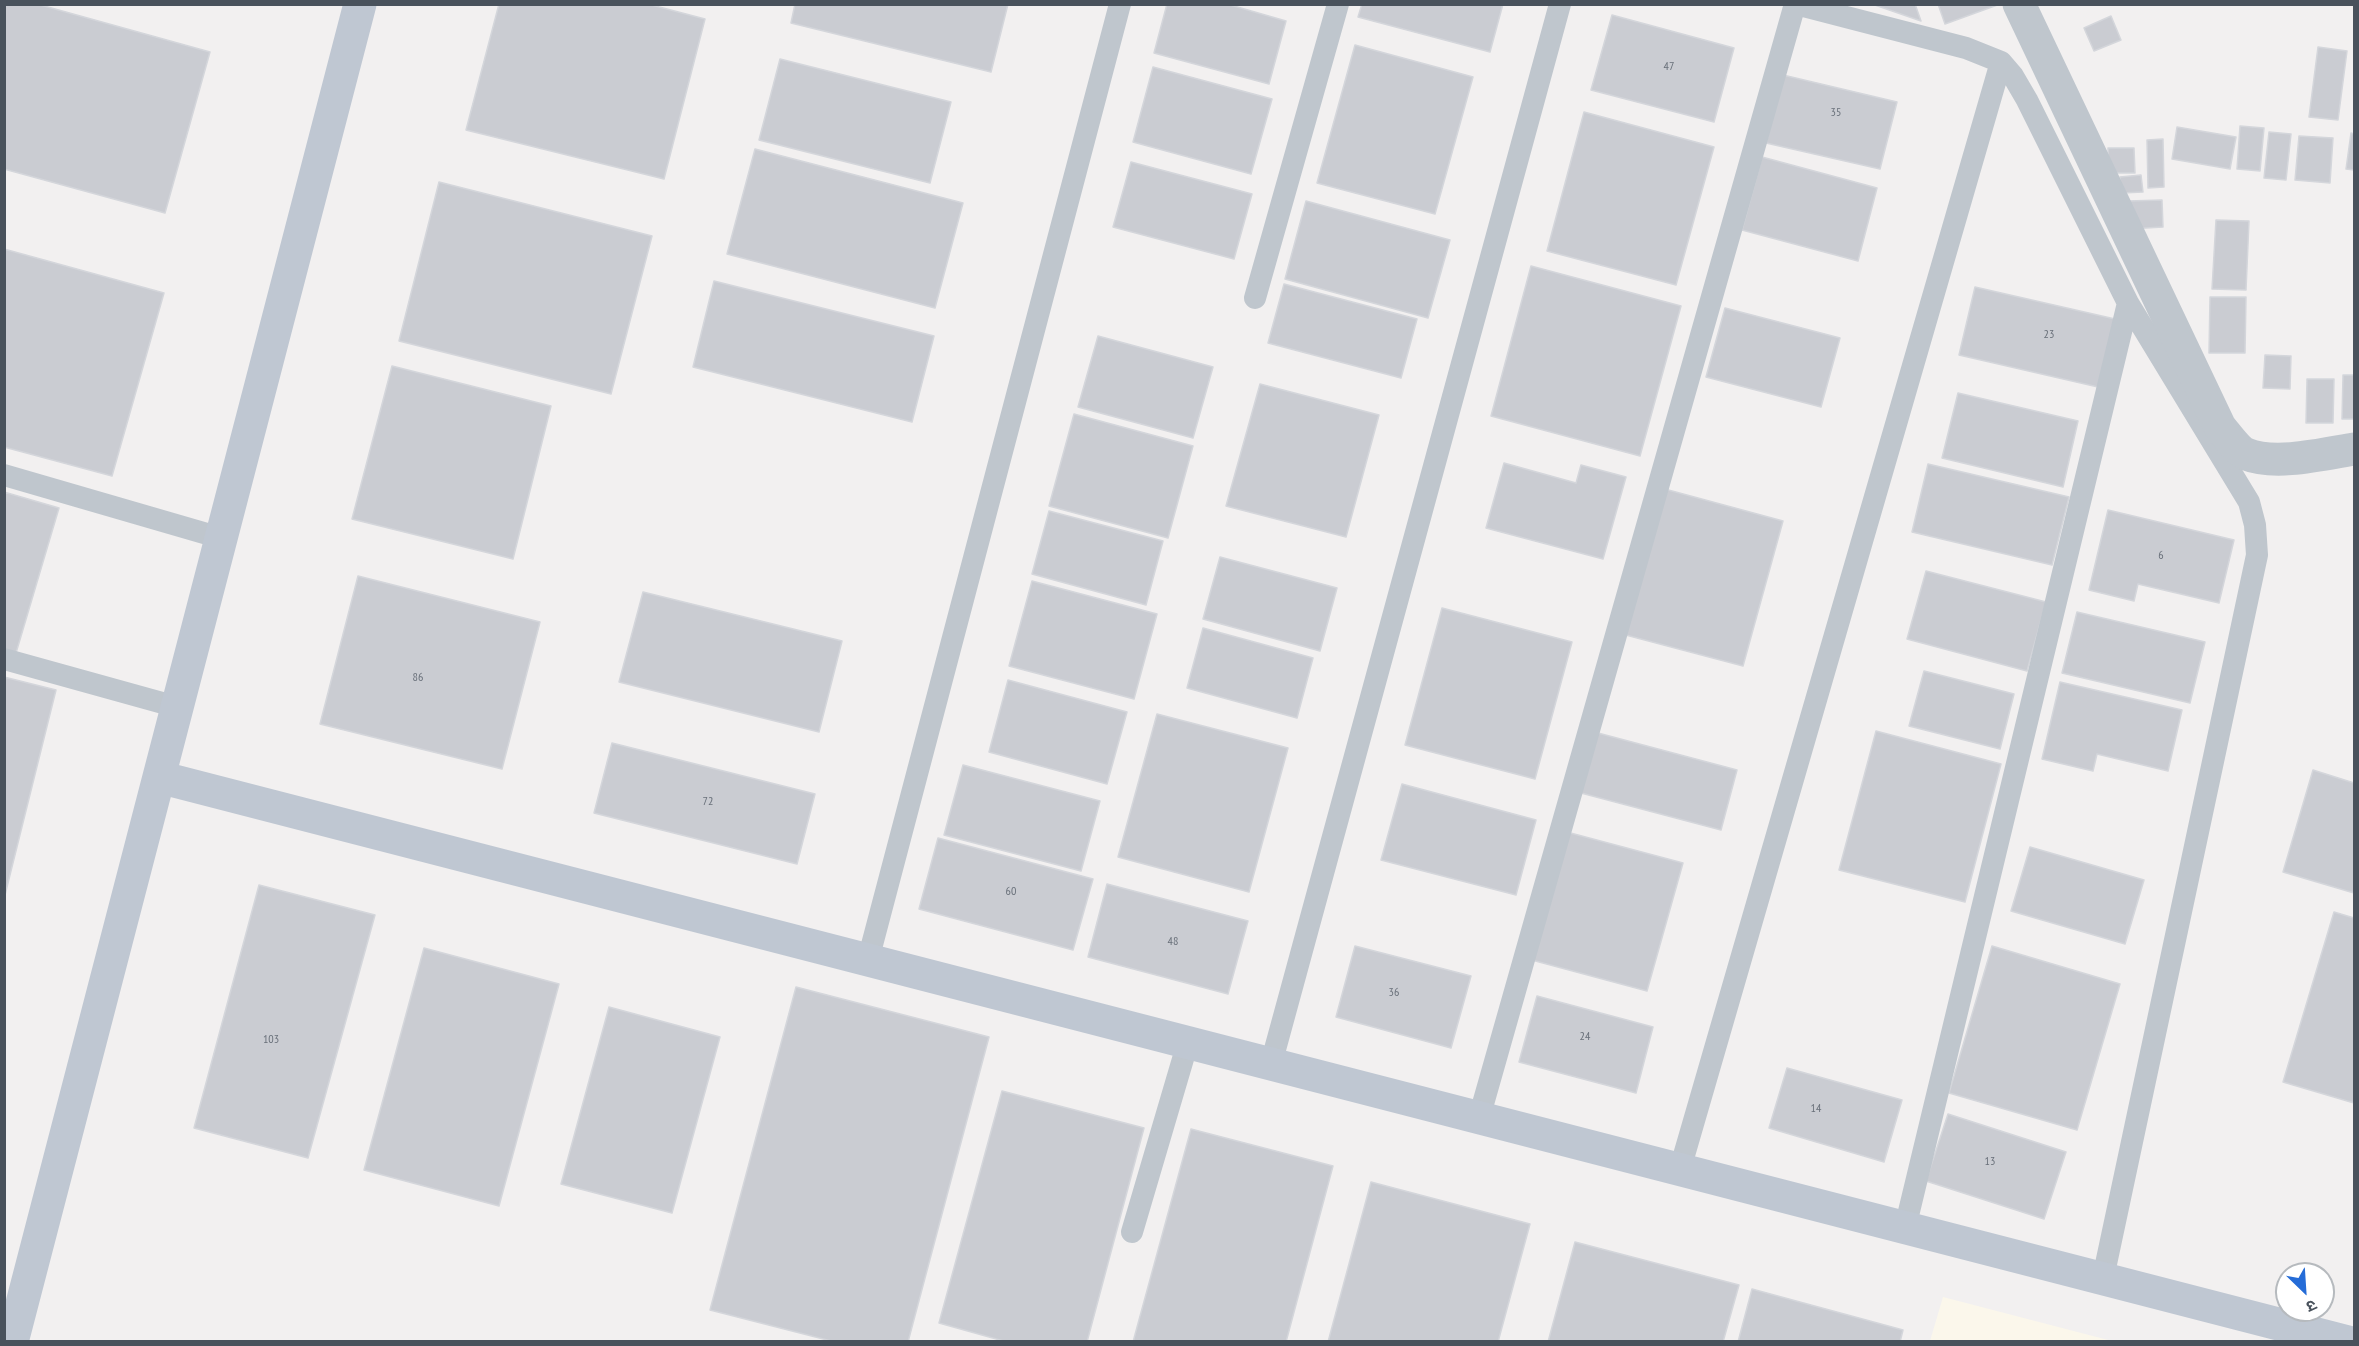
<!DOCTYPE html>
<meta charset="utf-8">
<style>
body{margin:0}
#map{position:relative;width:2359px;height:1346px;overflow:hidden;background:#f2f0f0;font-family:"PT Sans Narrow","Noto Sans Devanagari",sans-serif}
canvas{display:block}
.frame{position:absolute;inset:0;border:6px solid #49525c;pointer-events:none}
.north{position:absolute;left:2275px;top:1262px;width:60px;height:60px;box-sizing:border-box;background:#fff;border:2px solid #b6babe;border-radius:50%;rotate:155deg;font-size:16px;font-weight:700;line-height:24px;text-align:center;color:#49525c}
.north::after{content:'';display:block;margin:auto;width:21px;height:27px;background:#256cd7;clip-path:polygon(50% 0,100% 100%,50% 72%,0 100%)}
</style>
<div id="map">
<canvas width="2359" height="1346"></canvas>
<div class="frame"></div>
<div class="north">उ</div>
</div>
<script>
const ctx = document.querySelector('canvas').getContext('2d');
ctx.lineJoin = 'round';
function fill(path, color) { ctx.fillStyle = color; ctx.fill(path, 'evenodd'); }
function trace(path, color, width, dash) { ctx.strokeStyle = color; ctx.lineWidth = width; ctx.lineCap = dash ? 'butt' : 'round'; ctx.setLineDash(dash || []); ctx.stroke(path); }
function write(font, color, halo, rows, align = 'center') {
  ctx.font = font + ' "PT Sans Narrow",sans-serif'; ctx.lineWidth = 4.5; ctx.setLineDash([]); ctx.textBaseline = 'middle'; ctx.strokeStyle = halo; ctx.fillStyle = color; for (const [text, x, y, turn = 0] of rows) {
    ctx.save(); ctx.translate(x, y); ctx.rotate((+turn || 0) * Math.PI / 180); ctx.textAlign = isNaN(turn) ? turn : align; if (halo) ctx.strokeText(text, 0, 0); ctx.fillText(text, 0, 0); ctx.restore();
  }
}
fill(new Path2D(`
 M1943,1297L2112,1341H1930Z`), '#fbf7eb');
const building = new Path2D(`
 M4,4H37L210,52L165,213L4,169Z
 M499,4H648L705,19L664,179L466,130Z
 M795,4H1008L991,72L791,23Z
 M1167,4H1227L1286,21L1269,84L1154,53Z
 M1362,4H1503L1490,52L1358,17Z
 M1872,4H1915L1921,21Z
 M1938,4H2000L1945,24Z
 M1612,15L1734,48L1714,122L1591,90Z
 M2111,16L2121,40L2094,51L2084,28Z
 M1355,45L1473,77L1435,214L1317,183Z
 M2318,47L2347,51L2338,120L2309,117Z
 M780,59L951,102L930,183L759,140Z
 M1153,67L1272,99L1251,174L1133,142Z
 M1783,75L1897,102L1880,169L1766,143Z
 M1584,112L1714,147L1676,285L1547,251Z
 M2240,126L2264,128L2260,171L2237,169Z
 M2177,127L2236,137L2230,169L2172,159Z
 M2269,132L2291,134L2286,180L2264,178Z
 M2351,133L2354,134V170L2346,169Z
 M2299,136L2333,138L2330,183L2295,180Z
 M2163,139L2164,187L2148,188L2147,140Z
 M2108,148H2134L2135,173H2109Z
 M755,149L963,203L935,308L727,254Z
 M1762,157L1877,188L1858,261L1742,230Z
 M1131,162L1252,194L1234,259L1113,227Z
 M2141,175L2143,192L2122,193L2120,177Z
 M439,182L652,236L611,394L399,341Z
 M2162,200L2163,227L2129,229L2128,201Z
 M1306,201L1450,240L1428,318L1285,279Z
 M2216,220L2249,221L2246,290L2212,289Z
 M4,249L164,293L112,476L4,447Z
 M1531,266L1681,306L1640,456L1491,416Z
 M714,281L934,336L912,422L693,367Z
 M1284,284L1417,319L1401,378L1268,343Z
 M1975,287L2115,319L2098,387L1959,355Z
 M2210,297H2246L2245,353H2209Z
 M1725,308L1840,338L1821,407L1706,377Z
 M1098,336L1213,367L1193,438L1078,407Z
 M2265,355L2291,356L2290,389L2263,388Z
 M392,366L551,406L513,559L352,519Z
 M2343,375H2354V419H2342Z
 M2307,379H2334L2333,423H2306Z
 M1260,384L1379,415L1346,537L1226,506Z
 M1958,393L2078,421L2063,487L1942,458Z
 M1074,414L1193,446L1168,538L1049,506Z
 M1504,463L1576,483L1581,465L1626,477L1603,559L1486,528Z
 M1928,464L2069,497L2052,565L1912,532Z
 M1661,488L1783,521L1743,666L1622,634Z
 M4,492L59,508L16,653L4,650Z
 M2108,510L2234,540L2219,603L2138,584L2134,601L2089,590Z
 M1049,511L1163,541L1146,605L1032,574Z
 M1220,557L1337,588L1320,651L1203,619Z
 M1926,571L2046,602L2027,671L1907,639Z
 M358,576L540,622L502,769L320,724Z
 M1032,581L1157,614L1134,699L1009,666Z
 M643,592L842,641L819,732L619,682Z
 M1442,608L1572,642L1535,779L1405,745Z
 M2077,612L2205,642L2190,703L2062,673Z
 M1203,628L1313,658L1297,718L1187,688Z
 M1924,671L2014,694L2000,749L1909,726Z
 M4,677L56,690L5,895H4Z
 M1008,680L1127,712L1107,784L989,752Z
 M2060,682L2182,710L2168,771L2097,754L2093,771L2042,759Z
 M1157,714L1288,748L1249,892L1118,857Z
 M1876,731L2001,764L1965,902L1839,870Z
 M1598,733L1737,770L1721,830L1581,793Z
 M612,743L815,794L797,864L594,813Z
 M963,765L1100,801L1081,871L944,835Z
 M2313,770L2354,783V893L2283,872Z
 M1402,784L1536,820L1516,895L1381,860Z
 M1563,831L1683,863L1647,991L1528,959Z
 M938,838L1093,879L1073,950L919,909Z
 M2030,847L2144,880L2125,944L2011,911Z
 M1107,884L1248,921L1228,994L1088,957Z
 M259,885L375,915L308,1158L194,1128Z
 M2334,912L2354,918V1103L2283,1082Z
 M1355,946L1471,976L1451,1048L1336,1017Z
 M1992,946L2120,984L2077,1130L1949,1093Z
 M424,948L559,984L499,1206L364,1170Z
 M796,987L989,1037L908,1342H835L710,1310Z
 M1537,996L1653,1027L1636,1093L1519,1062Z
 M609,1007L720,1037L672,1213L561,1184Z
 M1787,1068L1902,1100L1884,1162L1769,1128Z
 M1002,1091L1144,1128L1087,1342H1007L939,1323Z
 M1948,1114L2066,1152L2044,1219L1926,1181Z
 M1191,1129L1333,1166L1286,1342H1133Z
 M1371,1182L1530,1224L1498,1342H1328Z
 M1575,1242L1739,1285L1723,1342H1548Z
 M1752,1289L1903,1330L1900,1342H1738Z`);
fill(building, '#caccd2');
trace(building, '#d4d6db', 1.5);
trace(new Path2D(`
 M1796,4L1966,48L2001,62L2013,76L2027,100L2128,303L2249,502L2255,525L2257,555L2103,1278
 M1255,298L1338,4
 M4,475L221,538
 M4,659L177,707
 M868,960L1120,4
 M1271,1064L1560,4
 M1479,1118L1795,4
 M1680,1169L2001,62
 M1905,1228L2128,303
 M1132,1232L1188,1042`), '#bfc6cd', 22);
trace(new Path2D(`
 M2019,4L2220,427C2227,435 2237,450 2246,454C2275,466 2324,454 2354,449`), '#bfc6cd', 33);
trace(new Path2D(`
 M159,777L2348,1342
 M12,1342L360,4`), '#bfc7d2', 33);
write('12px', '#69707a', null, [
 ["47",1669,67],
 ["35",1836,113],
 ["23",2049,335],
 ["6",2161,556],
 ["86",418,678],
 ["72",708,802],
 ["60",1011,892],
 ["48",1173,942],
 ["36",1394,993],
 ["24",1585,1037],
 ["103",271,1040],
 ["14",1816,1109],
 ["13",1990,1162]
]);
</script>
